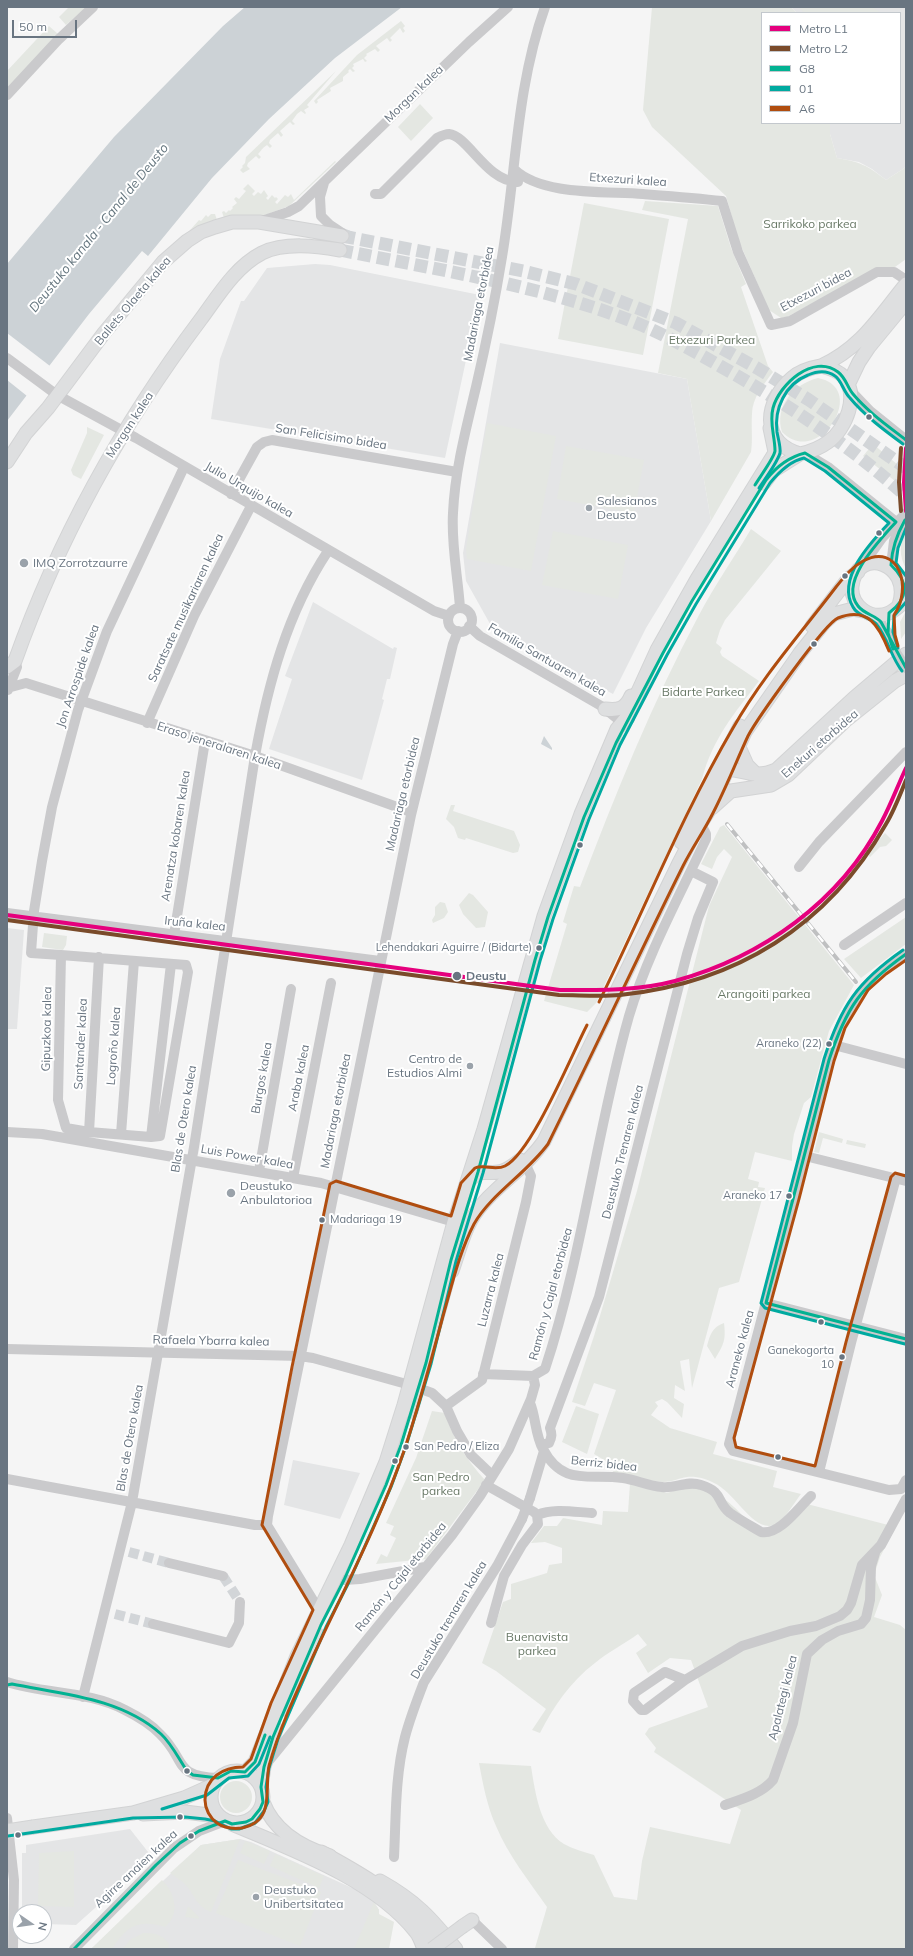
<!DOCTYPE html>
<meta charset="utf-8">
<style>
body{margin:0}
#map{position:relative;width:913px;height:1956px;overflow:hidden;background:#f5f5f5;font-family:Mulish,sans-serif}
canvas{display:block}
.frame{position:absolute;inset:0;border:8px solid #697581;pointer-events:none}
.legend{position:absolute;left:761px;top:12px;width:140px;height:112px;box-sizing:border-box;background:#fff;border:1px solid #c3c8cd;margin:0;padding:5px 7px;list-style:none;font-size:12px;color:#697581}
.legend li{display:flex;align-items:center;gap:8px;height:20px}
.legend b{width:20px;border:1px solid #c3c8cd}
.north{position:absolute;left:12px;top:1904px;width:40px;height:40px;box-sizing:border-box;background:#fff;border:1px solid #c3c8cd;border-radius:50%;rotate:103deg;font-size:11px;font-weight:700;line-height:16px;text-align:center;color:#697581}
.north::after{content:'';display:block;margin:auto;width:14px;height:18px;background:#9aa2aa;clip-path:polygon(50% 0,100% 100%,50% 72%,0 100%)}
.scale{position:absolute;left:12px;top:20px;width:65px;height:18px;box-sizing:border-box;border:2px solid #697581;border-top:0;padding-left:5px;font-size:12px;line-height:14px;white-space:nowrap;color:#697581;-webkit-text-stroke:3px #fff;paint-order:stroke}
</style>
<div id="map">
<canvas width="913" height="1956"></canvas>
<div class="frame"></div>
<ul class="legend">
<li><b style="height:5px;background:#e5007d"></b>Metro L1</li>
<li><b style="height:5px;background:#7a4b2a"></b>Metro L2</li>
<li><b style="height:5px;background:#02b292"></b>G8</li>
<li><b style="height:5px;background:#00aaa0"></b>01</li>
<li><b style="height:5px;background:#b04d0f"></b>A6</li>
</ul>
<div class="north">N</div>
<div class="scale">50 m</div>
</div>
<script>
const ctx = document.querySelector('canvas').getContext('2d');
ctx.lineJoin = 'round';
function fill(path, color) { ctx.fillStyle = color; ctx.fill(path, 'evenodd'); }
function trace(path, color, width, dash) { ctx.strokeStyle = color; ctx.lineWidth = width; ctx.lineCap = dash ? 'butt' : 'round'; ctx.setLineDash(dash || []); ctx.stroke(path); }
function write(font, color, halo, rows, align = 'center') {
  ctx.font = font + ' Mulish,sans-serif'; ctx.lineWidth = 4; ctx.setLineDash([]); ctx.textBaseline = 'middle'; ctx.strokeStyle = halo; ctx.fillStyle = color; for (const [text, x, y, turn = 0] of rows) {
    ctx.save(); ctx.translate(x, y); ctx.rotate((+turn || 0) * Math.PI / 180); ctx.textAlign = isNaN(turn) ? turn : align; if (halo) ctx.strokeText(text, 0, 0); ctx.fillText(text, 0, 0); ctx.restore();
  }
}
fill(new Path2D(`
 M791,7H906V167L886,180L872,169L859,162L837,158L830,134V123H900V13H797Z
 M315,264L330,265L480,295L445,458L211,419L220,359L241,301H244L267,268Z
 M500,343L687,379L711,521L646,628L613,694L494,631L466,581L463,553Z
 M313,602L393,649L394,647L397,648L390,679H387L382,699L384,700L362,780L269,749L292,679L285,676Z
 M7,928L24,930L17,1029H7Z
 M293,1460L360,1473L340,1519L284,1505Z
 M130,1829L152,1857L76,1925L44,1924V1912H22V1853H26V1845Z
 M240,1839L251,1842L361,1892L374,1902L379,1910L371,1949H91L201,1845Z`), '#e4e5e6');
fill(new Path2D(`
 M69,7H87L66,25L59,17Z
 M652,7H791L797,13H762V123H830V134L837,158C860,162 867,165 886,180L906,167V259L895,267L875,270L787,317L781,318L769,310L738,239L726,196L652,127L643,110Z
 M799,7H873L881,13H804Z
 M401,21L405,26L403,28L405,31L403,33L400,28L390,38L392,40L390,42L387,38L376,46L380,50L378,52L375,49L366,54L367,55L364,58L367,61L365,62L363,59L353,64L354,66L352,68L355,71L353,72L350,69L348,71L349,72L343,77V81L330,88L331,91L317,100L318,102L316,104L314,101L357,55Z
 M49,26L58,34L7,90V71Z
 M336,71L307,105L309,107L304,110L306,113L305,114L301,111L297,114L292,121L295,124L293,125L290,122L280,131L283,135L281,137L278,133L270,140L269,143L272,146L270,148L267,145C262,148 261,151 258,154L261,157L259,159L256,156L248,163L247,166L250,169L243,173L240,170L243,167L242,166L245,163L246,157Z
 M420,104L433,118L411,141L398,127Z
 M335,161L336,162L289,206L265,215L224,218L222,212L224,211L226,213L229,210L230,211L233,208L232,207L237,203L234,199L236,197L239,199L246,191L243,189L248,184L255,191L252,194L254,196L258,192L261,194L264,190L268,196L266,198L268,200L272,195L275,198L276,197L278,199L275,202L277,204L285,195L288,197L291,194L294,200Z
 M645,201L718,206L731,248L746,284L741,287L768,366L773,372C764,384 752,398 752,414C751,427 753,439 751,452L711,521L687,379L658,373L688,219L642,210Z
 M584,203L669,219L643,355L558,339Z
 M211,214H215L217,220L184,237L199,220L201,221L206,215L208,217Z
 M818,378C870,388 818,469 782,432C774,406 794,384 818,378Z
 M487,423L556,436L531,571L467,559L466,549Z
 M87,427L104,435L81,479L73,475L71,470L87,433Z
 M873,444L904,470L895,481L863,456Z
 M566,446L644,460L634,513L557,499Z
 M751,529L781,551L725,620L720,630L716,643L722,648L720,652L722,656L759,681C734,714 713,738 702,779L596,1003L587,1012L544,1001L567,924L563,922L574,886L580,887C615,795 652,703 699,615C714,586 734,558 751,529Z
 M553,531L628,545L618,599L542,585Z
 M906,531V569C899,555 899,545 906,531Z
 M906,611V632L901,639L900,622Z
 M451,805H455L453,811L514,831L520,845L518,852L513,853L466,838L465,840L458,838L454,827L446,819Z
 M724,825L854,985L829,1031L811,1097L804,1103L794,1134L792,1146V1161L755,1152L748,1179L759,1182L758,1187L765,1188L739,1282L719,1288L692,1388L689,1359L680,1361L685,1391L675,1385L674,1398L684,1404L682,1418L667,1402L662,1399L655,1402L658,1406L651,1415L670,1428L717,1442L713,1454L777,1471L773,1487L801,1494C793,1504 782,1526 769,1526C750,1526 733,1491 714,1483C707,1479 696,1476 687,1477C679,1478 672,1482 663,1482C646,1481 629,1476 612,1473L616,1467L594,1454L616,1390L594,1383L585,1406L572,1402L594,1336L637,1191L709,906L732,857L724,849L717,857L712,869L701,864L720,827Z
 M885,833L892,840L886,846L880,847L870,857L867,853Z
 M469,893L473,895L488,912L485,927L476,928L463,914L459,905Z
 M440,902L445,903L448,912L444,918L433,923L432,920L435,915V907Z
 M906,917V944L861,978L844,959Z
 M44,933L67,936L66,945L63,950L42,947Z
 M819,1132L843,1139L842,1143L823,1138L819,1153L814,1152Z
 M847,1140L866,1144L865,1148L846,1144Z
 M724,1323C726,1340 724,1344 715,1359L707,1346C710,1335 712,1327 724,1323Z
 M576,1406L599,1414L587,1454L562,1442Z
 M432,1411L445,1413C453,1439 466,1459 485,1480L426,1559L376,1564L381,1554L387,1557L396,1538L390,1535L394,1526L386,1523L416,1458Z
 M630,1484L658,1489L666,1493C672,1492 678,1489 684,1488C710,1485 727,1499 744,1517C751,1525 757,1532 768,1536L807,1504L896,1527L880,1557L874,1575L882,1595L874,1617L900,1625L906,1630V1949L535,1948L547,1907C529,1881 508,1855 496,1826C487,1806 483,1784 479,1763L531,1766C535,1792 540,1829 564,1844C573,1849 584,1852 594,1855L614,1897L637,1900L642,1861L650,1827L730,1844L741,1810L654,1752L656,1748L645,1734L649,1728L708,1707L691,1660L670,1658L648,1673L636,1653L647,1645L638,1634C624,1644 608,1652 595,1663C570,1682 554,1706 540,1733L532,1730L546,1709L496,1671L482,1663L503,1602L511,1599V1584L547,1573L549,1565L562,1563V1548L545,1542L531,1543L544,1526H557L563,1518L602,1525L603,1511L628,1512Z
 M220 1797a16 16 0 1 1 32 0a16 16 0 1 1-32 0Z
 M240,1839L211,1912C195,1905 196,1897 186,1885C181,1880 175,1877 170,1873L201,1845Z
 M245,1841L270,1851L264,1864L240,1853Z
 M74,1851V1907L38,1906L39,1853Z
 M275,1854L324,1876L319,1888L270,1866Z
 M238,1860L321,1892L300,1946L216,1913Z
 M162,1880C175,1893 181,1914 165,1927C138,1919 127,1926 112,1949H91Z
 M374,1902L379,1910V1914L394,1922L389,1949H354Z
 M188,1906L199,1917V1919L185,1917Z
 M143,1933C153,1933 163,1934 169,1944L168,1949H123L130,1940Z`), '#e4e7e2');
fill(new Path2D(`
 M245,7H402L335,58L269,119L212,178L148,256L142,251L89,314L7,421V264L114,137L223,26Z
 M544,736L552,748V750L541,744Z`), '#ccd2d6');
fill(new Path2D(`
 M7,333L50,366L27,396L7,380Z`), '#f5f5f5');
trace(new Path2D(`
 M342,233L355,238
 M129,1552L169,1563
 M223,1576L240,1602
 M115,1614L153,1624`), '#d2d5d8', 10, [10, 5]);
trace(new Path2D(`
 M342,236L523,271L576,284L676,323L757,368L809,400L906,468
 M340,250C438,270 546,286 639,324C667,336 694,351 720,366C786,403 849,445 906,496`), '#d2d5d8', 13, [13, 6]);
const major = new Path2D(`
 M821,366C828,368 837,370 843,376C860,395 846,429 828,442C820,448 809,452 800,454C759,442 765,401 792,378C800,371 810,368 821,366Z
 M821,366C861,348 879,317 906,284
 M848,385L859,362L869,347L906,302
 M7,462L26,433L48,408L104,333L163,262L187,241L201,232L215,227L232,222H259L342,236
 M764,483L773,471L800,454
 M899,605C913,563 857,545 852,586C850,606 871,621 889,613C896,610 901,604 906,600
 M812,626L848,579L858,572
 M7,667L15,661C59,537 122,424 201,319C218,296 235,267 262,253C285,242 316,246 340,250
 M605,709C619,711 626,708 631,696
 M739,747L747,765L757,775
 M720,770C742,766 750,781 776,770L854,698L906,654
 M712,808L731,791L771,785L788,775L845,721L895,681L906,675
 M681,842L740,726
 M468,1182L478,1172C498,1173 503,1174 520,1160
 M452,1271C458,1255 462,1236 471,1220C489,1189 524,1171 544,1141L678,865L693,836L708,812L745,732L800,653L824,623L834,614L853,609L864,611
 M411,1411L447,1281L451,1262
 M284,1709L317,1634
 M211 1797a26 26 0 1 1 52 0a26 26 0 1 1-52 0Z
 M245,1772L255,1762L297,1656L351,1545L386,1462L404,1405L454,1222L484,1129L544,916L581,814L617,729L626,718L657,650L697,579L773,456L775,452L770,428
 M261,1787L264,1767L276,1729
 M263,1802C274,1831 301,1847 330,1856
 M143,1814L185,1812L217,1816
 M232,1824C293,1850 374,1879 416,1932C420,1937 422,1944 424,1949
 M33,1827L133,1813L184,1798L213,1785
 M380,1881C416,1901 431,1918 456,1949
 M463,1926L472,1920`);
const highway = new Path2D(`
 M321,1853C356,1872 391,1892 419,1921C428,1930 435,1940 443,1949`);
trace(major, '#d2d3d4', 15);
trace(highway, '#d2d2d3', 17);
trace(new Path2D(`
 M7,95L58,40L93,7
 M514,169C542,196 605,191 643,194C669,196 696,198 722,201L738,252L771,325L790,321L877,272H894L906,280
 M324,183L320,197L321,216L330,225L342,233
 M375,194H381L437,138C441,136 445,134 449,134C468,136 487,182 518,182
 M259,222L288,212L299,206L469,42L508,7
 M7,358L57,395L136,438L434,611L449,616
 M850,390L870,411L906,440
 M805,453L828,467L896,522
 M231,494L257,447L264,442L272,440L457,472
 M891,565L894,541L905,519
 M860,569L882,538L906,513
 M460,608C458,577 451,545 453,513C455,470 466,429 476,387C486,344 495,300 502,257C516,174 516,88 545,7
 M448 620a12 12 0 1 1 24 0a12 12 0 1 1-24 0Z
 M875,615L888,633
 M469,626L480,636L603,707L619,720L630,719
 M11,687L26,683L255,756L411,812
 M8,690L17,667L15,661
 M147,723L194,616L251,506
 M799,867L819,842L906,752
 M7,913L380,961
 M174,935L205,741
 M844,945L906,903
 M906,954C877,974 856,992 841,1025C836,1036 833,1048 829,1060L729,1444L733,1451L889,1490L901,1489L906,1480
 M61,955L186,965L188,972L160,1136L151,1137L89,1132L66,1128L58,1100Z
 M61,955L31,953L34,911L42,861L52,807L78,710L107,631L184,467
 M834,1045L906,1064
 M7,1132L42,1134L321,1183L454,1222
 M89,1132L99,957
 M121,1134L134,961
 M151,1137L171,964
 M805,1156L906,1181
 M259,1171L291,989
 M293,1178L331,983
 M766,1303L906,1339
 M7,1349L300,1356L313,1358L410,1385L432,1393L446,1406L457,1431L471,1455L492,1475
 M483,1374L533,1376L545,1369C583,1254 596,1132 629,1016C647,955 679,897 706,839V834L701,824
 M530,1403C536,1417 535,1435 543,1449C563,1487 589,1473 623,1478C636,1480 649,1486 662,1487C675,1489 687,1480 701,1485C724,1492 716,1502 730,1513C740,1520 751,1526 761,1532C779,1536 799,1507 811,1496
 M446,1406L482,1380L526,1202L531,1176L526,1165
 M541,1445L549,1443C552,1437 552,1434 550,1428L599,1297L687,954L698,918L713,882L691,871
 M819,1472L851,1343L896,1178
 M7,1479L255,1525H267
 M486,1485L534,1512L537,1515L538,1524L522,1545L504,1576L491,1623
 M530,1498L544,1451
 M537,1515C554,1508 574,1512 592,1513
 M169,1563L223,1576
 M344,1580L360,1579L425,1567
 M319,1610L267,1525L268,1516L411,815L453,644L458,631
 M153,1624L229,1643L239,1623L240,1602
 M685,1680L665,1672L634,1693L633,1701L641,1710H645L685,1680L742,1646L790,1631L816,1626L840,1616L847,1610L851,1603L862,1565L881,1545L906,1499
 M7,1682C45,1694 89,1691 125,1710C137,1716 151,1724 160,1734C187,1760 172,1776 218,1778
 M83,1697L132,1502L194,1147L255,756C268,684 287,613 328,551
 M267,1763L452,1535L480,1496L509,1449L531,1399L535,1385L533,1376
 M725,1805C742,1799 761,1794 773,1780L793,1723L807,1654L822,1640L838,1631L861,1624L866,1618L870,1600L871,1566L875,1553
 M7,1818L14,1880L13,1949
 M394,1857C396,1818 395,1776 405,1737C410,1718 417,1700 424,1682L497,1566L522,1519
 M472,1920L502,1949
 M74,1949L174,1848L199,1831L225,1821`), '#cacacc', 10);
trace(major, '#dedfe0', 13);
trace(highway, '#dedfe0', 15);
const rail = new Path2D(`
 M727,824L856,982`);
trace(rail, '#bfc0c1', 4);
trace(rail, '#fff', 2.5, [8]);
const majorBridge = new Path2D(`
 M7,1831L33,1827
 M432,1949L463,1926`);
trace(majorBridge, '#d2d3d4', 15, []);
trace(new Path2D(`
 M888,633L893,648L906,668
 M522,1519L530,1498`), '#cacacc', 10);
trace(majorBridge, '#dedfe0', 13);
trace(new Path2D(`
 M755,485C759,478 774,458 775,451C775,436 769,423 773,408C779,385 813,353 838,372C846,378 847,387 853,394C868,412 888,426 906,440
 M893,649L888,633L889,613C909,598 909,582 891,565C892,548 897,534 905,520
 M906,954C861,986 846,1008 829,1060L766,1303L906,1339
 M7,1685L12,1684C62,1694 121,1698 161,1734C171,1743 179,1759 187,1771L193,1775L218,1778L231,1771L245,1772L255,1762L265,1735
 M74,1949L156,1865L180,1843L199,1831L225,1821L232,1824L246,1822L252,1819L260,1809L263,1802L261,1787L264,1767L273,1737L321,1625L344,1580L386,1485L401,1445L426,1363L451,1260L478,1172L535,960L548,917L584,817L616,743L663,653L692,601L766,480C776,467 789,457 805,453L828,467L896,522C881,539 838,582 858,606C864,614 875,615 881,622L906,668`), '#02b292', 3);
trace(new Path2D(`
 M759,488C765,479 777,463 780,453C781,448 778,438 777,432C774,409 785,384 808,375C817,371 827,370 835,376C842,381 843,391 850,398C865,416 884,430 903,444
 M906,528L898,548L896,563L906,576
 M898,648L893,632L894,616L906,602
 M903,950C857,982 841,1006 824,1059L761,1303L765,1308L905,1344
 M162,1809L207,1795L229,1778L248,1776L259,1764L270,1737
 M8,1836L133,1818L185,1817L205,1819L215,1821L231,1829H239L255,1823L264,1811L268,1802L266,1787L269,1768L278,1739L326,1627L349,1582L391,1487L406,1446L431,1364L456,1261L483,1173L540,961L553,919L589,819L620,745L667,655L696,604L770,483C779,472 790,461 804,458L825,471L889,523C871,542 836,579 853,607C858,617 871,617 877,625C888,639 891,657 902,671`), '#00aaa0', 3);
trace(new Path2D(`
 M906,960L886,974L868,990L845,1028L834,1061L799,1199L734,1438L736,1447L815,1466L846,1342L891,1177L895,1173L906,1176
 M599,1002C644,911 682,815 733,728C762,677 801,633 836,587C844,577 852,567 863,561C899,542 913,588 894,615L895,635L898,646
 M587,1025C571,1056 532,1152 505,1166C495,1171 484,1164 475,1168L461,1183L451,1216L336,1181L330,1184L292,1367L262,1525L313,1610L271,1703L251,1759L243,1767C223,1767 205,1778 205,1800C205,1809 210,1818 217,1823C224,1828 234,1829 242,1828C276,1821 264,1789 269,1766C274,1747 281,1729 288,1712C325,1624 373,1541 404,1451C419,1406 431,1361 443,1316C452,1285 459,1253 474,1224C491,1194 527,1173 548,1144C594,1051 637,958 683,866C692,848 704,831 713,813C726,788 736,762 748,736C757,719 825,623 838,618C868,606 879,626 889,651`), '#b04d0f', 3);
trace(new Path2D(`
 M906,448L904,482L906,511
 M7,915L560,990C598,990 638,991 675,981C762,957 840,902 882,821C891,804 898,785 906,768`), '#e5007d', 4);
trace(new Path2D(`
 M901,448L899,482L901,511
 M7,920L559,995C579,995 600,997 620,995C736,983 828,926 886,824C894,811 900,795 906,780`), '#7a4b2a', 4);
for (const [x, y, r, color] of [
 [869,417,3.5,"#697581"],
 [589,508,4,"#9aa2aa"],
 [879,533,3.5,"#697581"],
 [24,563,5,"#9aa2aa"],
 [845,576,3.5,"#697581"],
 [814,644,3.5,"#697581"],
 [580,845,3.5,"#697581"],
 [539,948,3.5,"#697581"],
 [457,976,5,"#697581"],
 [829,1044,3.5,"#697581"],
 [470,1066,4,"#9aa2aa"],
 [231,1193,5,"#9aa2aa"],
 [789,1196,3.5,"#697581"],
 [322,1220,3.5,"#697581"],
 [821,1322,3.5,"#697581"],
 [842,1357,3.5,"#697581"],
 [406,1447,3.5,"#697581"],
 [778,1457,3.5,"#697581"],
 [395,1461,3.5,"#697581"],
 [187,1771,3.5,"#697581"],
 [180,1817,3.5,"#697581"],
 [18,1835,3.5,"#697581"],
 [191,1836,3.5,"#697581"],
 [256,1897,4,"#9aa2aa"]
]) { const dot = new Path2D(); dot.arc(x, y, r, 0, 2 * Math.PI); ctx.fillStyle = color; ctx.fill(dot); trace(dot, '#fff', 1.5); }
write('11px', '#697581', '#fff', [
 ["Lehendakari Aguirre / (Bidarte)",532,948],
 ["Araneko (22)",822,1044],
 ["Araneko 17",782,1196],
 ["Madariaga 19",330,1220,"left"],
 ["Ganekogorta",834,1351],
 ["10",834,1365],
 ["San Pedro / Eliza",414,1447,"left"]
], 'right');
write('12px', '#697581', '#fff', [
 ["Morgan kalea",414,94,-44],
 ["Etxezuri kalea",628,180,4],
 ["Etxezuri bidea",816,290,-28],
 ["Ballets Olaeta kalea",133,301,-50],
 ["Madariaga etorbidea",479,304,-79],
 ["Morgan kalea",130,425,-57],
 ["San Felicisimo bidea",331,437,9],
 ["Julio Urquijo kalea",249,490,30],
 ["Saratsate musikariaren kalea",186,608,-65],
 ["Familia Santuaren kalea",547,660,30],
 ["Jon Arrospide kalea",78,676,-71],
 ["Enekuri etorbidea",820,744,-41],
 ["Eraso jeneralaren kalea",219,746,18],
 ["Madariaga etorbidea",403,794,-77],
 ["Arenatza kobaren kalea",176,836,-81],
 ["Iruña kalea",195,924,6],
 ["Gipuzkoa kalea",47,1029,-89],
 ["Santander kalea",81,1044,-87],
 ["Logroño kalea",114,1046,-86],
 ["Burgos kalea",262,1078,-80],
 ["Araba kalea",299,1078,-79],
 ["Madariaga etorbidea",336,1111,-79],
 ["Blas de Otero kalea",184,1119,-81],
 ["Deustuko Trenaren kalea",623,1152,-76],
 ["Luis Power kalea",247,1157,10],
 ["Luzarra kalea",491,1290,-76],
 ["Ramón y Cajal etorbidea",551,1294,-75],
 ["Rafaela Ybarra kalea",211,1341,1],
 ["Araneko kalea",740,1349,-75],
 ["Blas de Otero kalea",130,1438,-80],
 ["Berriz bidea",604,1464,6],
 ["Ramón y Cajal etorbidea",401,1577,-51],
 ["Deustuko trenaren kalea",449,1620,-59],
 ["Apalategi kalea",783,1698,-76],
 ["Agirre anaien kalea",136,1869,-43]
]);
write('12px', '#697967', '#fff', [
 ["Sarrikoko parkea",810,224],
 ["Etxezuri Parkea",712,340],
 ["Bidarte Parkea",703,692],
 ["Arangoiti parkea",764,994],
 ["San Pedro",441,1477],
 ["parkea",441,1491],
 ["Buenavista",537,1637],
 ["parkea",537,1651]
]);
write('12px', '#697581', '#fff', [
 ["Salesianos",597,501],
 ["Deusto",597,515],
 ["IMQ Zorrotzaurre",33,563],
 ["Centro de",462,1059,"right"],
 ["Estudios Almi",462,1073,"right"],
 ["Deustuko",240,1186],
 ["Anbulatorioa",240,1200],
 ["Deustuko",264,1890],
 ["Unibertsitatea",264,1904]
], 'left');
write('bold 12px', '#697581', '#fff', [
 ["Deustu",466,976]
], 'left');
write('italic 13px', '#64757e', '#fff', [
 ["Deustuko kanala - Canal de Deusto",99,228,-51]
]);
</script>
